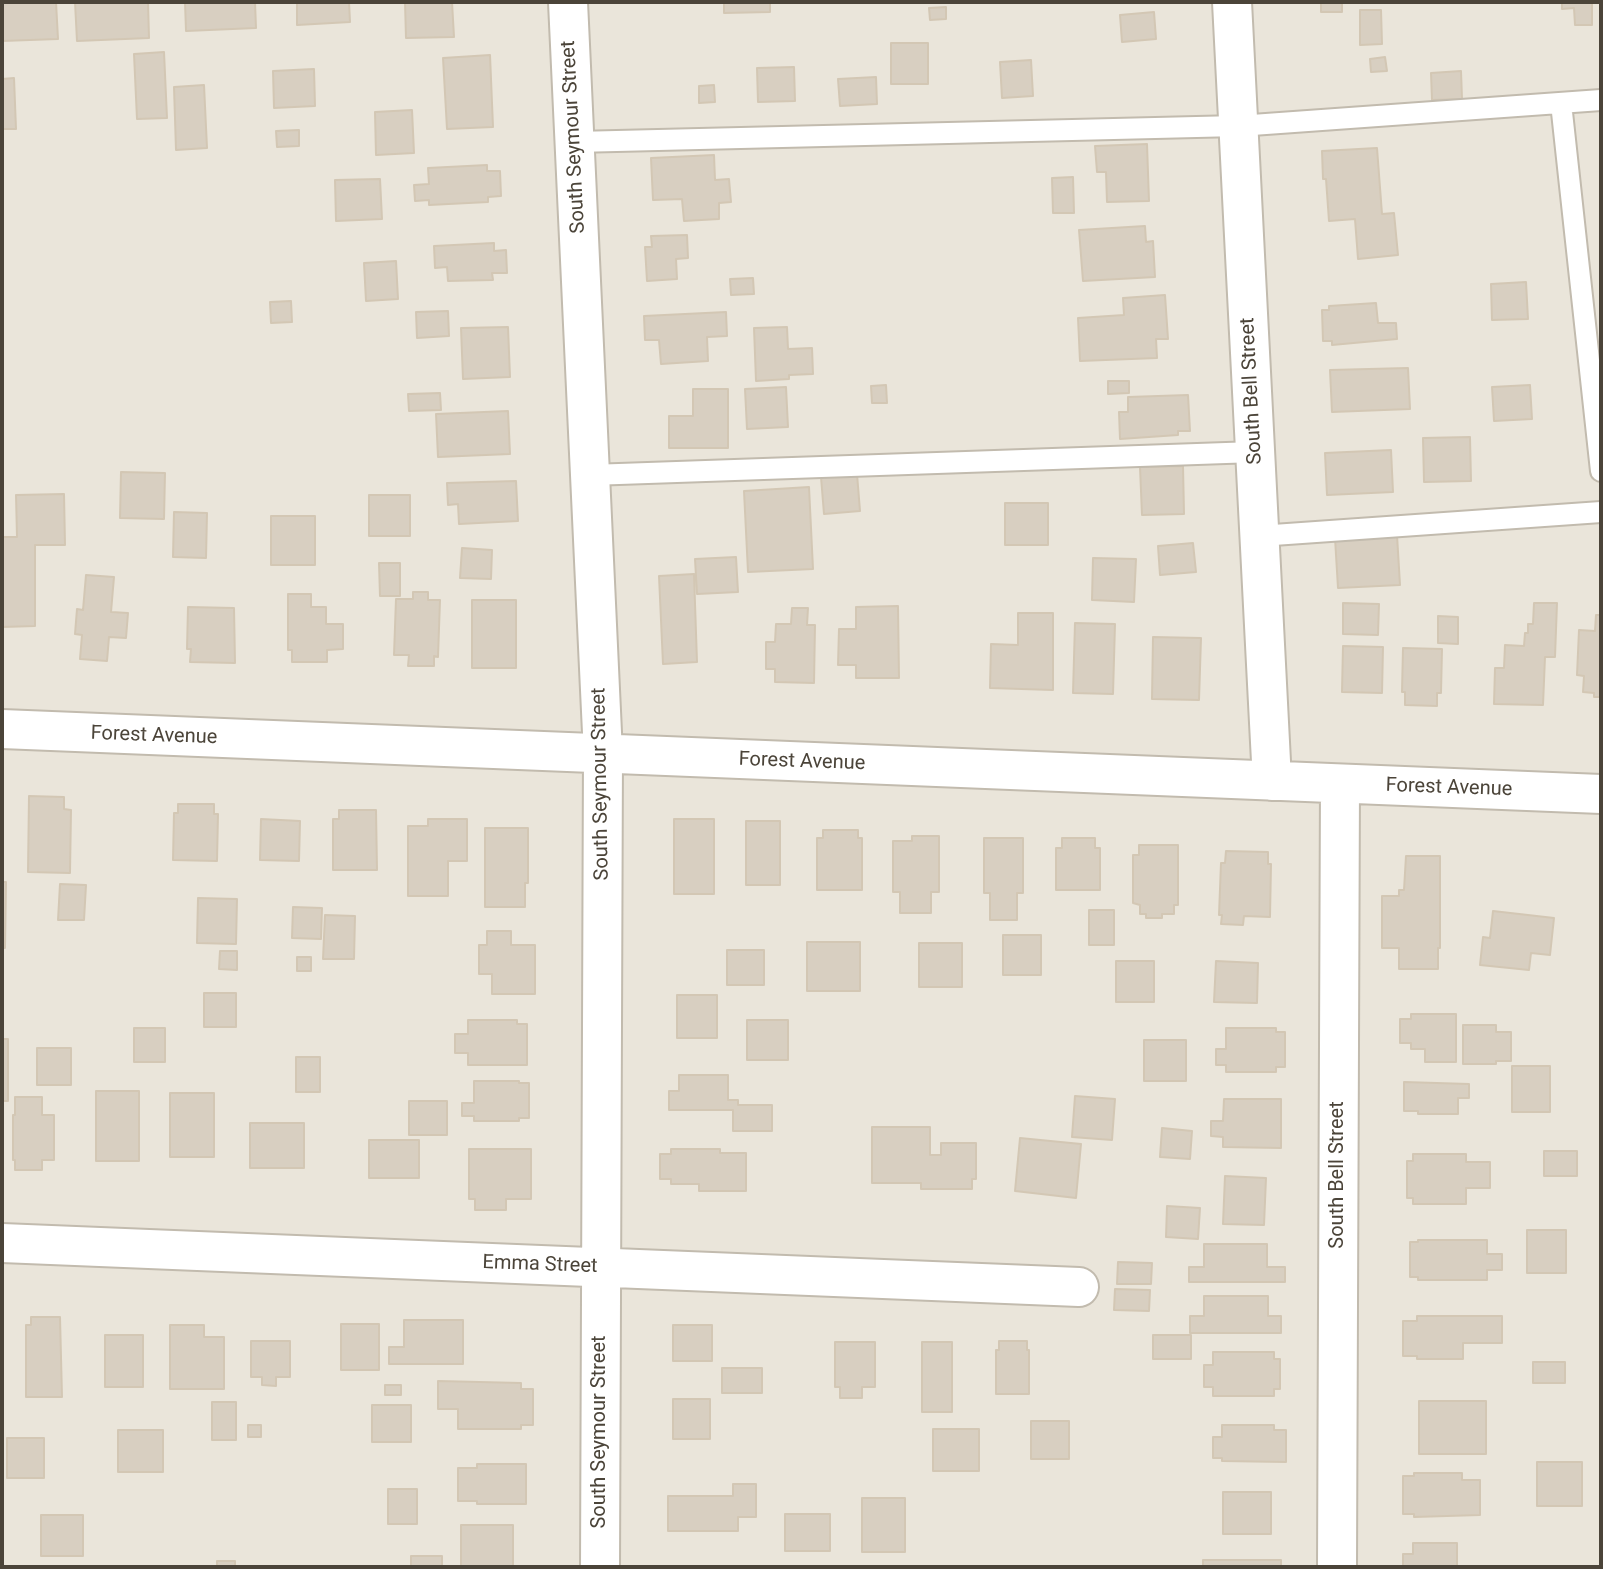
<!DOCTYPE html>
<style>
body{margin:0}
#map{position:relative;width:1603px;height:1569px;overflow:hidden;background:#f6f3ec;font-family:Roboto,sans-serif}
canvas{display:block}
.frame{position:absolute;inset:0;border:4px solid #4b4439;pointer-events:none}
</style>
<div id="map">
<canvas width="1603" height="1569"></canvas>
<div class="frame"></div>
</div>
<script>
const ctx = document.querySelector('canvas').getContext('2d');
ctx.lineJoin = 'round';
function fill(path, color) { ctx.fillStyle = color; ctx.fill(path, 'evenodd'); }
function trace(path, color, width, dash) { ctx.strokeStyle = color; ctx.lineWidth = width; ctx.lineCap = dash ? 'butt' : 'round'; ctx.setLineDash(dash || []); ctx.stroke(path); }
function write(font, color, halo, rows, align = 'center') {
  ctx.font = font + ' Roboto,sans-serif'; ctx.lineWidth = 7; ctx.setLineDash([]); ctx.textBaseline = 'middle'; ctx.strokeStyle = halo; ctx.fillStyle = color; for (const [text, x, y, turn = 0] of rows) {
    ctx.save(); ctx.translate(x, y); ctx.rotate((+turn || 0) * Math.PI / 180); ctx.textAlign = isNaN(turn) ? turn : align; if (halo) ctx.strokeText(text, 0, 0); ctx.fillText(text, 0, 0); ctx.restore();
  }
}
fill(new Path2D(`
 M2,2H1601V1567H2Z`), '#eae5da');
const building = new Path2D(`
 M2,2H56L58,39L2,41Z
 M75,2H148L149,38L77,41Z
 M185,2H255L256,28L186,31Z
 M297,2H349L350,22L297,25Z
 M405,2H452L454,37L406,38Z
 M724,2H770V12L724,13Z
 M1321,2H1342V12H1321Z
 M1562,2H1592V25H1575L1574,8L1562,9Z
 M946,7V19L930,20L929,8Z
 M1360,10H1381L1382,44L1360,45Z
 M1154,12L1156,39L1122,42L1120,15Z
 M891,43H928V84H891Z
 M164,52L167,118L137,119L134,54Z
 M490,55L493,127L447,129L443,58Z
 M1385,57L1387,71L1371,72L1370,59Z
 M1031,60L1033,96L1002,98L1000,62Z
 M794,67L795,101L758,102L757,68Z
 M314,69L315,106L274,108L273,71Z
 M1461,71L1462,99L1432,100L1431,73Z
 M876,77L877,104L840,106L838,79Z
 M14,78L16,129H2V79Z
 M204,85L207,148L176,150L174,87Z
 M714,85L715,102L699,103V86Z
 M412,110L414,153L376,155L375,112Z
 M299,130V146L277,147L276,131Z
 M1147,144L1149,201L1107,202L1106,172H1097L1095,146Z
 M1377,148L1382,214L1394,213L1398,255L1358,259L1355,219L1329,221L1326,179H1323L1322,151Z
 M714,155L715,180L729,179L731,202L719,203V219L684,221L682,199L653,200L651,158Z
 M487,165V171H500L501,196L488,197V202L429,205V200L415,201L414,185L429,184L428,168Z
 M1073,177L1074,213H1053L1052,178Z
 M380,179L382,219L336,221L335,180Z
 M1145,226L1146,242L1153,241L1155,277L1083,281L1079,230Z
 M687,235L688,258L676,259L677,279L647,281L645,247H652L651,236Z
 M494,243V251L506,250L507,273H492L493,280L448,281L447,267L435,268L434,246Z
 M396,261L398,299L366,301L364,263Z
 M753,278L754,294L731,295L730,279Z
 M1526,282L1528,319L1492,320L1491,284Z
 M1165,295L1168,339H1156L1157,358L1080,361L1078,318L1124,315L1123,298Z
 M291,301L292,322L271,323L270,302Z
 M1376,303L1378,323H1396L1397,339L1332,345V341H1323L1322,310H1329V306Z
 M448,311L449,336L417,338L416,312Z
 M726,312L727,336L707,337L708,361L661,364L659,340H645L644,316Z
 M508,327L510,377L463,379L461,328Z
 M787,327L788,349L812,348L813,374L789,375V379L756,381L754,328Z
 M1408,368L1410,409L1332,412L1330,370Z
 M1108,381H1129V393L1108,394Z
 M886,385L887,403H872L871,386Z
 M1530,385L1532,419L1494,421L1492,387Z
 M786,387L788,427L747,429L745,389Z
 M693,389H728V448H669V416H693Z
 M440,393L441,410L409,411L408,394Z
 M1188,395L1190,431H1178V435L1120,439L1119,412H1128V397Z
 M508,411L510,454L438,457L436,414Z
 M1470,437L1471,481L1424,482L1423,438Z
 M1391,450L1393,492L1327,495L1325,453Z
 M1183,466L1184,514L1142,515L1140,467Z
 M121,472L165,473L164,519L120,518Z
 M857,474L860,511L824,514L821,477Z
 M516,481L518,521L459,524L458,504L448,505L447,483Z
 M809,487L813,569L748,572L744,491Z
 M64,494L65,545H35V626L2,627V537H17L16,495Z
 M369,495H410V536H369Z
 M1005,503H1048V545H1005Z
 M174,512L207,513L206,558L173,557Z
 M271,516H315V565H271Z
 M1397,535L1400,585L1338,588L1335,538Z
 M1193,543L1196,572L1160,575L1158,546Z
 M462,548L492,550L491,579L460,578Z
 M736,557L738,592L697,594L695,559Z
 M1093,558L1136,559L1134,602L1092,600Z
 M379,563H400V596H380Z
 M694,574L697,662L663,664L659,576Z
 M86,575L114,577L111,612L128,613L126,638L109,637L107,661L80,659L82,635L75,634L77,609L83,610Z
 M413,592H428V600H440L438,657L434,656V666H408L409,655H394L396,599H413Z
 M288,594H311V607H326V624H343V649L327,650V662H292V650H288Z
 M472,600H516V668H472Z
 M1343,603L1379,604L1378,635L1343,634Z
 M1534,603H1557L1555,657H1545L1543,705L1494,704L1495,668H1504L1505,645L1524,646L1525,633H1528V624H1533Z
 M898,606L899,678H856V665H838L839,629H856V607Z
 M188,607L234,608L235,663L190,662L191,649H187Z
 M792,608H808L807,625H815L814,683L775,682V669H766V642H775L776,624H791Z
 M1018,613H1053V690L990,688L991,644L1018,645Z
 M1596,615H1601V697H1594V693L1583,692L1584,676L1577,675L1579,630L1595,631Z
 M1438,616L1458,617V644L1438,643Z
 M1075,623L1115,624L1113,694L1073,693Z
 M1153,637L1201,638L1199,700L1152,699Z
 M1343,646L1383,647L1382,693L1342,692Z
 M1403,648L1442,649L1441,693H1437V706L1405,705V692H1402Z
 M29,796L64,797V809L71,810L70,873L28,872Z
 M178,804H214V814H218L217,861L173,860L174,813H178Z
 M339,810H376L377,870H333V819H339Z
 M261,819L300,821L299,861L260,860Z
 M428,819H467V861H448V896H408V826H428Z
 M674,819H714V894H674Z
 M746,821H780V885H746Z
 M485,828H528V883H525V907H485Z
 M823,830H858V838H862V890H817V838H823Z
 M912,836H939V892H931V913H900V892H893V841H912Z
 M984,838H1023V893H1017V920H990V893H984Z
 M1062,838H1095V848H1100V890H1056V848H1062Z
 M1139,845H1178V905H1174V914H1162V918H1146V914H1140V905L1133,903V855H1139Z
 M1226,851L1268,852V864H1271L1270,917L1244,916L1243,925L1221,924L1222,915H1219L1221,863H1225Z
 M1406,856H1440V948H1438V969H1399V948H1382V896H1399V890H1404Z
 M2,882H6L5,948H2Z
 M60,884L86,885L84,920H58Z
 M198,898L237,899L236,944L197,943Z
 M293,907L322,908L321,939L292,938Z
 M1089,910H1114V945H1089Z
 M1493,911L1554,918L1550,955L1531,953L1529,970L1480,965L1483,937L1490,938Z
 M325,915L355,916L354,959H323Z
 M487,931H511V945H535V994H492V974H479V945H487Z
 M1003,935H1041V975H1003Z
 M807,942H860V991H807Z
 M919,943H962V987H919Z
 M727,950H764V985H727Z
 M220,951H237V970L219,969Z
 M297,957H311V971H297Z
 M1116,961H1154V1002H1116Z
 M1216,961L1258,963L1257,1003L1214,1002Z
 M204,993H236V1027H204Z
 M677,995H717V1038H677Z
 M1411,1014H1456V1062H1425V1049H1411V1043H1400V1019H1411Z
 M468,1020H517V1024H527V1065H468V1053H455V1034H468Z
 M747,1020H788V1060H747Z
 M1463,1025H1496V1032H1511V1061H1496V1064H1463Z
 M134,1028H165V1062H134Z
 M1226,1028H1276V1032H1285V1067H1276V1072H1226V1065H1216V1049H1226Z
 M2,1039H8V1101H2Z
 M1144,1040H1186V1081H1144Z
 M37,1048H71V1085H37Z
 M296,1057H320V1092H296Z
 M1512,1066H1550V1112H1512Z
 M679,1075H728V1100H738V1105H772V1131H733V1110H669V1091H679Z
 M474,1081H519V1083H529V1118H519V1121H474V1116H462V1103H474Z
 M1404,1082L1469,1084V1098H1458V1114H1418V1111H1404Z
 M96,1091H139V1161H96Z
 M170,1093H214V1157H170Z
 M1075,1096L1115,1099L1112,1140L1072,1137Z
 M15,1097H42V1115H54V1160H42V1170H15V1160H13V1115H15Z
 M1224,1099H1281V1148L1223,1147V1137L1211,1136V1121H1223Z
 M409,1101H447V1135H409Z
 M250,1123H304V1168H250Z
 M872,1127H930V1155H941V1143H976V1179H972V1189H921V1183H872Z
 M1162,1128L1192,1131L1190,1159L1160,1157Z
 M1020,1138L1081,1144L1076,1198L1015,1191Z
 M369,1140H419V1178H369Z
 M469,1149H531V1199H506V1210H475V1199H469Z
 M671,1149H720V1153H746V1191H699V1184H671V1179H660V1154H671Z
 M1544,1151H1577V1176H1544Z
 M1413,1154H1466V1162H1490V1188H1466V1204H1413V1198H1407V1161H1413Z
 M1225,1176L1266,1178L1264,1225L1223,1224Z
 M1167,1206L1200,1208L1198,1239L1166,1237Z
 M1527,1230H1566V1273H1527Z
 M1418,1240H1487V1254H1502V1270H1487V1280H1418V1277H1410V1242H1418Z
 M1204,1244H1267V1267H1285V1282H1189V1267H1204Z
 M1118,1262L1152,1263L1151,1284H1117Z
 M1115,1289L1150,1290L1149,1311L1114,1310Z
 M1204,1296H1268V1316H1281V1333H1190V1316H1204Z
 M1417,1316H1502V1343H1463V1359H1417V1356H1403V1321H1417Z
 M31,1317H60L62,1397H26V1325H31Z
 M404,1320H463V1364H389V1347H404Z
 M341,1324H379V1370H341Z
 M170,1325H204V1337H224V1389H170Z
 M673,1325H712V1361H673Z
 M105,1335H143V1387H105Z
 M1153,1335H1191V1359H1153Z
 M251,1341H290V1377H276V1386L262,1385V1377H251Z
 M999,1341H1027V1350H1029V1394H996V1350H999Z
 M835,1342H875V1387H862V1398H840V1387H835Z
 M922,1342H952V1412H922Z
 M1213,1352H1274V1359H1280V1389H1274V1396H1213V1387H1204V1365H1213Z
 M1533,1362H1565V1383H1533Z
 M722,1368H762V1393H722Z
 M438,1381L521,1383V1389H533V1425H521V1429H458V1409H438Z
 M385,1385H401V1395H385Z
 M673,1399H710V1439H673Z
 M1419,1401H1486V1454H1419Z
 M212,1402H236V1440H212Z
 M372,1405H411V1442H372Z
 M1031,1421H1069V1459H1031Z
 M248,1425H261V1437H248Z
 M1222,1425H1274V1430H1286V1462L1222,1461V1458H1213V1437H1222Z
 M933,1429H979V1471H933Z
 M118,1430H163V1472H118Z
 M7,1438H44V1478H7Z
 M1537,1462H1582V1506H1537Z
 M477,1464H526V1504H477V1501H458V1468H477Z
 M1414,1473H1462V1480H1480V1515L1414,1517V1514H1403V1476H1414Z
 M733,1484H756V1517H738V1531H668V1496H733Z
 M388,1489H417V1524H388Z
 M1223,1492H1271V1534H1223Z
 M862,1498H905V1552H862Z
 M785,1514H830V1551H785Z
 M41,1515H83V1556H41Z
 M461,1525H513V1567H461Z
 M1413,1543H1457V1567H1403V1554H1413Z
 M411,1556H442V1567H411Z
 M1203,1560H1281V1567H1203Z
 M217,1561H235V1567H217Z`);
fill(building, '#d8cfc1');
trace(building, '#d3c7b4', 2);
const lane = new Path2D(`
 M1561,103L1601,471
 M575,142L1238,126L1601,100
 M590,475L1255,452
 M1259,536L1601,512`);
const street = new Path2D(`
 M568,2L603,754L600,1567
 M1232,2L1272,781
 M2,729L1601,794
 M2,1243L1079,1287
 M1337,1567L1340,784`);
trace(lane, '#c2bbae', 24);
trace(street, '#c2bbae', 42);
trace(lane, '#fff', 20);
trace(street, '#fff', 38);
write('20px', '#4b4439', '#fff', [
 ["South Seymour Street",574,137,-93],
 ["South Bell Street",1252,391,-93],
 ["Forest Avenue",154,736,2],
 ["Forest Avenue",802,762,2],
 ["South Seymour Street",601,784,-91],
 ["Forest Avenue",1449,788,2],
 ["South Bell Street",1338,1175,-90],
 ["Emma Street",540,1265,2],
 ["South Seymour Street",600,1432,-90]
]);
</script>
